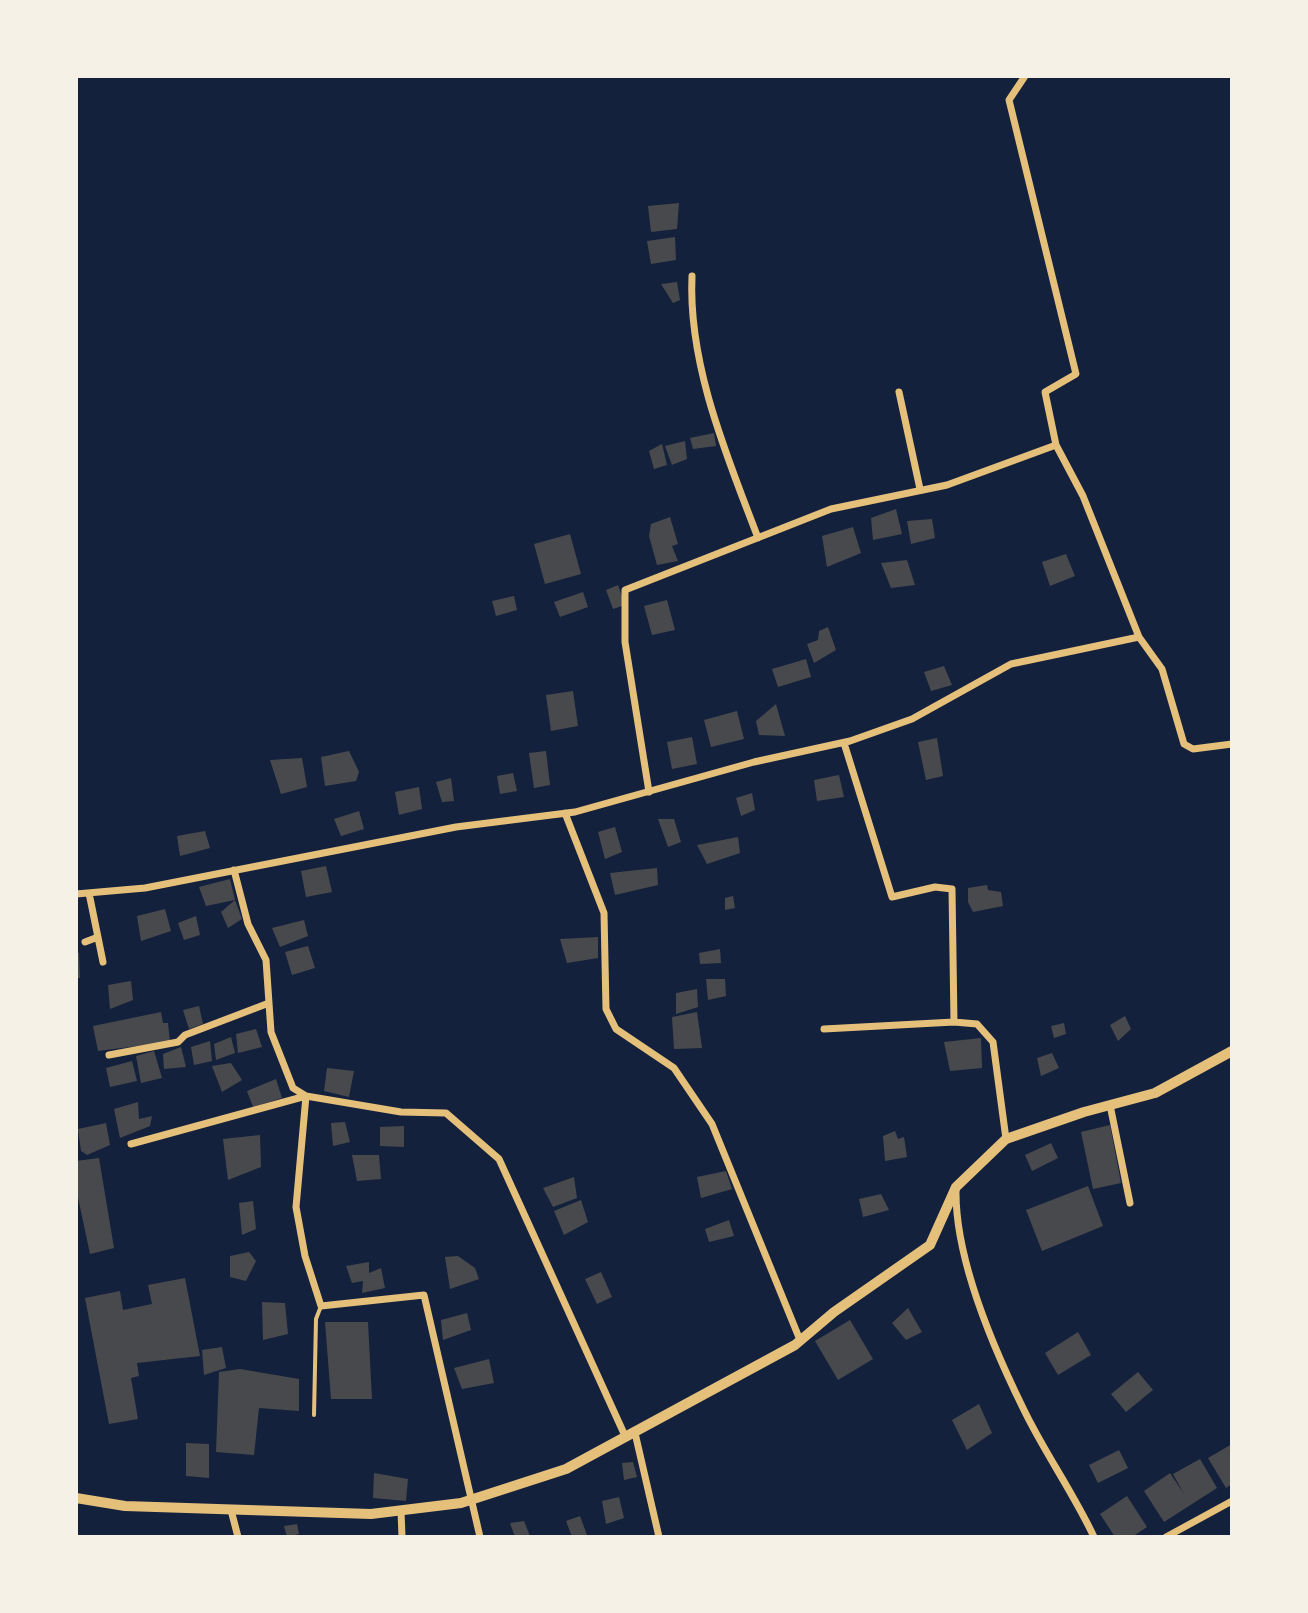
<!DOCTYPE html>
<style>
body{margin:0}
#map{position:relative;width:1308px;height:1613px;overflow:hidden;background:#14213d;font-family:Roboto,sans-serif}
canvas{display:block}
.frame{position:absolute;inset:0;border:78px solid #f6f1e7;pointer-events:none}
</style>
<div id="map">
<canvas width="1308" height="1613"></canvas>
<div class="frame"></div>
</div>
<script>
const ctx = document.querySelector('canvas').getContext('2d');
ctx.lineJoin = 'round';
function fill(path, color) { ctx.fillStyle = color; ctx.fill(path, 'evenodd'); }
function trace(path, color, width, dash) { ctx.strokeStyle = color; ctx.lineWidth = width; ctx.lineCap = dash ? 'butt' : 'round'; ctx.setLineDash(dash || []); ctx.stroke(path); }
fill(new Path2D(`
 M679,203L677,229L651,232L648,206Z
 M675,237L676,260L651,264L647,241Z
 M677,282L680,300L673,303L661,284Z
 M714,433L716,446L693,449L690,438Z
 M685,441L687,459L672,465L665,446Z
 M662,444L667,465L654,469L649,451Z
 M896,509L902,534L873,540L871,518Z
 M670,517L678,544L672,546L678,561L657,565L649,536L651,524Z
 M932,519L935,538L911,544L907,521Z
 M853,527L861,553L827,567L822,536Z
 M570,534L581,574L545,584L534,544Z
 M1066,554L1075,576L1050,586L1042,562Z
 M907,560L915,585L891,588L881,563Z
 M618,585L625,605L613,609L606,590Z
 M583,592L588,607L560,617L554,602Z
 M514,596L517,610L496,616L492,601Z
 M667,600L675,630L652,635L644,606Z
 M828,627L836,650L814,663L807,644L818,640L819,631Z
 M806,659L811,677L778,687L772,669Z
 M944,666L952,685L931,691L924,672Z
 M573,691L578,726L551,731L546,695Z
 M776,704L785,736L759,735L756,721Z
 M737,711L744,739L711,747L704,720Z
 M692,737L697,764L672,769L667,742Z
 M937,738L943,776L926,780L918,742Z
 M349,751L359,772L356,781L325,786L321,757Z
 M546,751L550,785L534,788L529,753Z
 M302,758L307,787L281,794L270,760Z
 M513,773L517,791L500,794L497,776Z
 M839,775L844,797L817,801L814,780Z
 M451,778L454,801L442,802L436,782Z
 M419,787L422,809L399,815L395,792Z
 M752,793L755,810L741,816L736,798Z
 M359,811L364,829L341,836L334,819Z
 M658,819H674L681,842L668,847Z
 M615,827L622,852L605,859L598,832Z
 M205,831L210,848L180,856L177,836Z
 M738,837L740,853L707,864L697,845Z
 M326,866L332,892L306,897L301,871Z
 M657,868L658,885L615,895L610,873Z
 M230,879L235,900L206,906L199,887Z
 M987,885L988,890L1001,892L1003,906L973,912L968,902V888Z
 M733,896L735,908L725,910V898Z
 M235,900L242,919L228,928L221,912Z
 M165,909L171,931L141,941L137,916Z
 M196,916L200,935L184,940L178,923Z
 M304,920L308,936L280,947L272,928Z
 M598,937V958L567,963L560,939Z
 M308,946L315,968L292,975L285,952Z
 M720,949L721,963L700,964L699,953Z
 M76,952L79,953L80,978H76Z
 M706,979H725L726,996L708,1000Z
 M131,981L133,1000L110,1009L108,985Z
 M697,989L698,1007L676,1014V993Z
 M199,1006L203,1024L189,1029L183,1010Z
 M161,1012L163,1023H168L170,1042L98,1051L93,1026Z
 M697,1012L702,1048L674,1049L672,1017Z
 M1125,1016L1131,1029L1118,1041L1110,1025Z
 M1064,1023L1066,1034L1054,1038L1051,1026Z
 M256,1029L262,1047L238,1053L236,1034Z
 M231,1037L235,1053L216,1060L214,1044Z
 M981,1038L982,1068L950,1071L944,1042Z
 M210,1041L212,1061L194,1065L191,1047Z
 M181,1047L186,1067L164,1069L163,1054Z
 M154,1051L162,1078L141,1083L136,1056Z
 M1052,1053L1059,1068L1041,1076L1037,1058Z
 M132,1061L137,1081L110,1087L106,1068Z
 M231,1063L242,1080L222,1092L212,1066Z
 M327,1068L354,1071L349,1097L324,1091Z
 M276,1079L282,1098L253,1107L247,1091Z
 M138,1102L139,1119L152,1116L150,1126L120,1138L114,1109Z
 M345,1122L350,1142L333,1146L331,1123Z
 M106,1123L110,1145L87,1155L81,1151L78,1129Z
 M1110,1125L1121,1183L1093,1189L1081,1132Z
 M404,1126V1147L380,1146V1127Z
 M895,1131L898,1139L904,1137L907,1157L885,1161L883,1136Z
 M260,1135L261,1167L228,1180L223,1139Z
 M1051,1143L1058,1158L1032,1171L1025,1155Z
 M352,1155H379L381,1179L357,1181Z
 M99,1158L114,1248L90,1254L76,1188V1161Z
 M726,1171L732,1189L701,1198L697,1177Z
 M574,1177L577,1198L553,1207L543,1188Z
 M1088,1186L1103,1226L1042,1251L1026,1210Z
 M881,1194L889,1210L863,1217L859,1199Z
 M581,1200L588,1222L564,1235L554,1211Z
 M253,1201L256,1229L242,1235L239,1203Z
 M729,1220L734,1236L709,1242L705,1229Z
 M249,1252L256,1261L246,1281L230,1277V1256Z
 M458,1256L475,1268L479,1279L450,1289L445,1257Z
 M369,1262V1273L381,1268L385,1288L362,1293L363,1281L352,1283L346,1266Z
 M601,1272L612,1297L597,1304L585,1279Z
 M185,1278L200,1356L137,1363L139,1376L131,1378L138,1419L109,1424L85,1298L120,1291L123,1310L152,1304L148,1285Z
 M262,1302L285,1303L288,1334L263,1340Z
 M908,1308L922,1332L906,1340L892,1323Z
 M467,1313L471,1330L443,1340L441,1320Z
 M850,1320L873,1359L838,1380L815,1341Z
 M325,1322H368L372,1399H331Z
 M1078,1332L1091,1355L1058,1375L1045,1353Z
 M222,1347L226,1368L204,1375L202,1350Z
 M489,1359L494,1383L462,1389L454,1368Z
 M240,1369L299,1379V1411L259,1408L254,1455L216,1452L219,1372Z
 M1138,1372L1153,1390L1126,1412L1111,1394Z
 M979,1404L992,1433L967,1450L952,1420Z
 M186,1443L209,1444V1478L186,1476Z
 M1232,1444V1484L1226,1488L1208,1458Z
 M1119,1450L1128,1468L1098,1483L1089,1465Z
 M1200,1459L1217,1488L1164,1522L1144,1491L1170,1473L1184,1494L1173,1474Z
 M633,1462L637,1477L624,1480L622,1463Z
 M374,1473L408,1479L406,1501L373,1498Z
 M1127,1496L1147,1527L1132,1537H1115L1100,1514Z
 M619,1497L624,1518L606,1524L602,1501Z
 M580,1516L587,1535L572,1537L566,1521Z
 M524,1521L530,1536L515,1537L510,1523Z
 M297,1524L299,1534L287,1537L284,1526Z`), '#48494c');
trace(new Path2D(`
 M314,1415L316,1319L321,1306`), '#e5c07b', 4);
trace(new Path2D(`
 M1025,76L1009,100L1076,374L1045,392L1056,445L1083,496L1139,637
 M692,276C688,365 727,456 758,538
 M899,392L920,489
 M844,743L892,897L935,887L952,889L954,1022L977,1024L993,1042L1006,1139
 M649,792L625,642V590L831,509L947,485L1056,445
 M565,813L604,913L606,1009L616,1029L674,1068L712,1124L800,1340
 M234,870L248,924L266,960L271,1032L293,1088L306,1096L401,1112L446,1113L499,1159L626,1438
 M89,893L103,962
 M76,894L145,888L456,827L575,812L754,762L850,741L912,719L1011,664L1139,637L1162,669L1184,744L1193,749L1232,744
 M85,942L98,937
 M824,1029L954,1022
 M109,1055L178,1042L185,1035L269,1003
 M1110,1105L1130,1203
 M131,1144L306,1096L296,1207L305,1256L321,1306L424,1295L480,1537
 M956,1193C956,1261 993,1347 1023,1408C1044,1452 1073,1492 1094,1537
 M635,1433L659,1537
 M231,1510L238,1537
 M401,1511L402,1537
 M1166,1537L1232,1501`), '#e5c07b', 7);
trace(new Path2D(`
 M76,1498L125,1506L371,1514L461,1503L566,1469L795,1345L834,1312L930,1245L956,1187L1006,1139L1084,1112L1155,1093L1232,1051`), '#e5c07b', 10);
</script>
